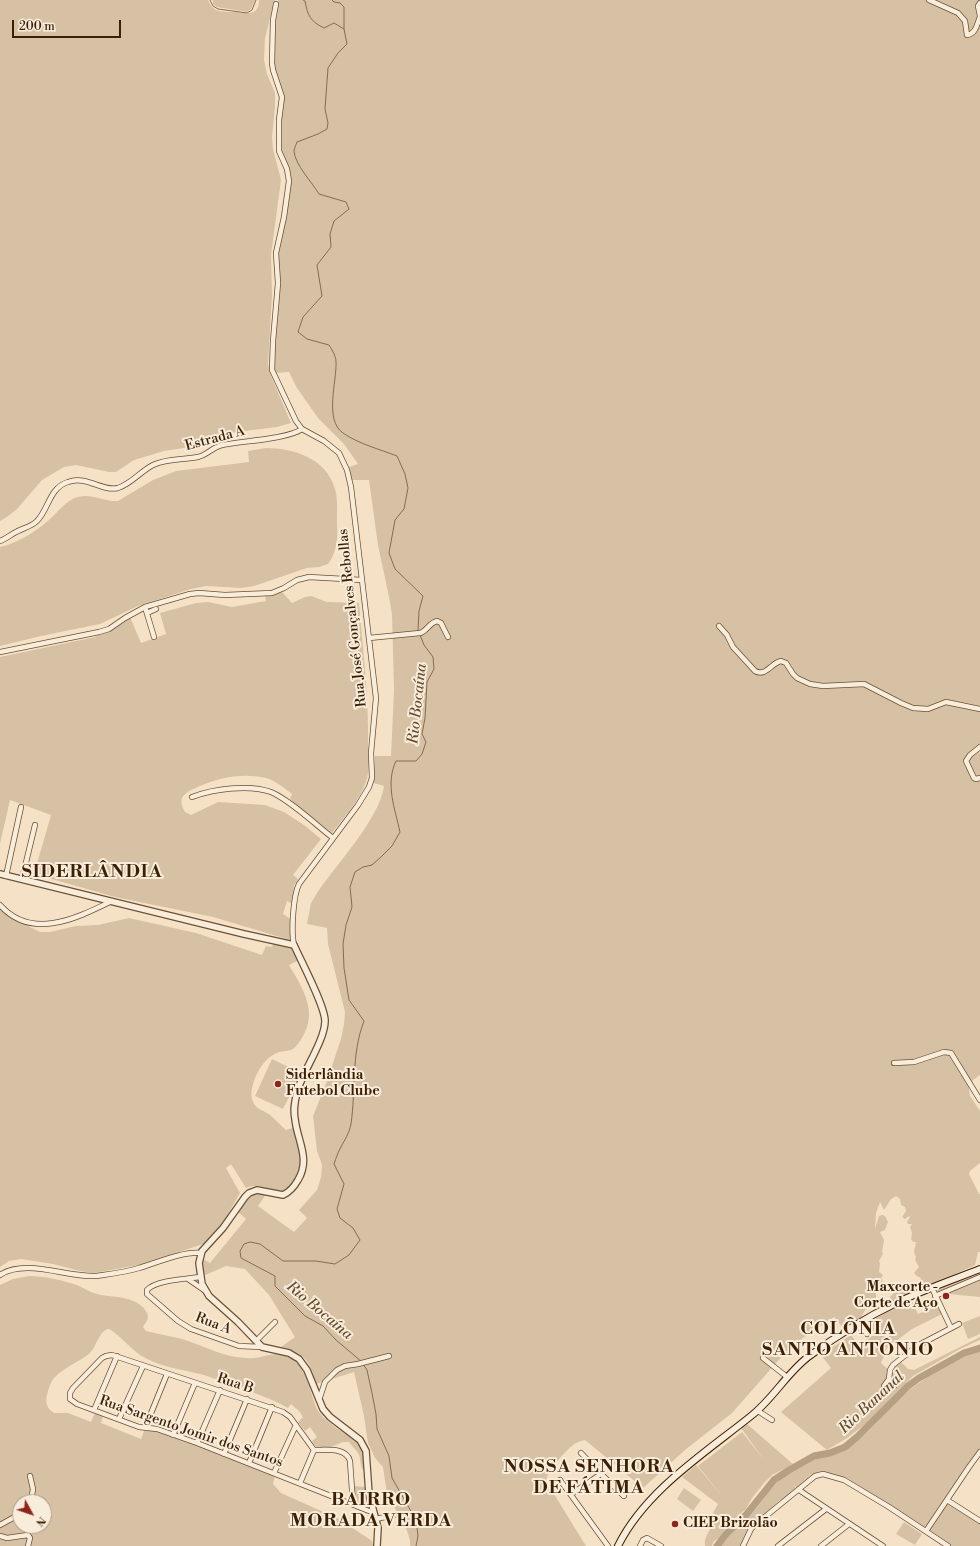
<!DOCTYPE html>
<meta charset="utf-8">
<style>
body{margin:0}
#map{position:relative;width:980px;height:1546px;overflow:hidden;background:#f5e2c6;font-family:"Libre Bodoni",serif}
canvas{display:block}
.north{position:absolute;left:12px;top:1494px;width:40px;height:40px;box-sizing:border-box;background:#f8ecda;border:1px solid #ad9a85;border-radius:50%;rotate:130deg;font-size:11px;font-weight:700;line-height:16px;text-align:center;color:#3d1f05}
.north::after{content:'';display:block;margin:auto;width:14px;height:18px;background:#8f2418;clip-path:polygon(50% 0,100% 100%,50% 72%,0 100%)}
.scale{position:absolute;left:12px;top:20px;width:109px;height:18px;box-sizing:border-box;border:2px solid #3d1f05;border-top:0;padding-left:5px;font-size:12px;line-height:14px;white-space:nowrap;color:#3d1f05;-webkit-text-stroke:3px #f8ecda;paint-order:stroke}
</style>
<div id="map">
<canvas width="980" height="1546"></canvas>
<div class="north">N</div>
<div class="scale">200 m</div>
</div>
<script>
const ctx = document.querySelector('canvas').getContext('2d');
ctx.lineJoin = 'round';
function fill(path, color) { ctx.fillStyle = color; ctx.fill(path, 'evenodd'); }
function trace(path, color, width, dash) { ctx.strokeStyle = color; ctx.lineWidth = width; ctx.lineCap = dash ? 'butt' : 'round'; ctx.setLineDash(dash || []); ctx.stroke(path); }
function write(font, color, halo, rows, align = 'center') {
  ctx.font = font + ' "Libre Bodoni",serif'; ctx.lineWidth = 4; ctx.setLineDash([]); ctx.textBaseline = 'middle'; ctx.strokeStyle = halo; ctx.fillStyle = color; for (const [text, x, y, turn = 0] of rows) {
    ctx.save(); ctx.translate(x, y); ctx.rotate((+turn || 0) * Math.PI / 180); ctx.textAlign = isNaN(turn) ? turn : align; if (halo) ctx.strokeText(text, 0, 0); ctx.fillText(text, 0, 0); ctx.restore();
  }
}
fill(new Path2D(`
 M0,0H208C210,4 212,8 216,10C222,12 230,12 235,12C246,13 259,17 259,0H275L265,38L264,60L267,74L275,93V107L272,137L273,149L281,180L271,255L272,295L268,364L271,376L291,423L277,427L212,435L190,447L164,451L134,460L116,472H109L76,465L64,467L42,480L17,509L7,517L0,521Z
 M213,0H255L251,9L247,12L217,7L213,4Z
 M278,0H980V1075L973,1080L969,1089L970,1096L980,1111V1163L970,1171L969,1174L979,1194H980V1252H978L975,1265L931,1285L891,1301L890,1297C896,1289 908,1287 917,1284L921,1278L917,1276L914,1273L919,1267L915,1260L916,1257L914,1252L916,1242H913L911,1239L912,1233L910,1227L912,1224H908L907,1222L910,1217L909,1216L905,1219L902,1217L906,1211L905,1207L901,1205L900,1199L896,1196L891,1199L884,1210L880,1202L876,1213L875,1229L879,1216L882,1215L885,1216L888,1222L885,1230L880,1232L884,1240L882,1252L883,1254L879,1261L880,1264L879,1272L883,1275L881,1278L885,1286L883,1289L876,1291V1298L868,1305L860,1319L844,1329L834,1317L791,1346L732,1413L685,1450L643,1488L585,1440C581,1441 577,1442 573,1445C566,1450 547,1472 546,1481L586,1546H410V1540L406,1528L387,1494L383,1467L375,1458L368,1443L364,1416L354,1372L316,1384C310,1361 304,1352 281,1347L295,1337L269,1295L245,1269L226,1266L203,1276L201,1264L203,1259L210,1263L246,1219L237,1211L248,1198L258,1193L266,1194L258,1206L294,1232L307,1218L299,1210L317,1190L321,1177L322,1165L317,1151L313,1116L326,1084L341,1039L344,1024L345,1012L328,944L327,928L307,924L311,903L317,893C337,863 379,820 384,786L374,783L375,756H391L394,690L392,614L389,597L378,545L369,480H352L349,467L358,464L344,444L318,418L297,388L289,372L275,373L273,365L277,254L290,180L280,150V119L283,103L274,71L273,63L275,41L274,20Z
 M266,448C294,448 327,459 335,489C338,499 337,512 337,523C338,536 337,553 328,564L319,567L307,568L254,586L241,588L206,586L191,589L138,606L100,624L41,636L0,646V547C18,543 35,532 49,520C58,512 66,500 78,497C91,493 105,502 118,501L153,480L176,471L249,462L248,451Z
 M282,592L292,603L305,597L311,596L327,602L359,603C363,651 369,698 368,746C368,757 370,771 366,782C359,801 344,817 332,833L290,799L292,794C284,788 276,781 266,778C243,773 221,777 200,786C186,792 176,796 185,812L191,815L218,802L265,805L284,812L304,825L321,839L293,875L298,879L294,886L293,904L287,901L283,914L291,919L290,940L213,917L115,897L34,874L51,815L10,800L0,844V657L95,637L115,627L130,617L141,643L166,634L160,613L196,603L208,602L232,607L266,601L265,595L274,594Z
 M0,909L10,917L40,932H50L76,926L98,925L129,918L196,933L262,955L266,946L272,947L273,943L293,948L299,960L289,965C302,987 318,1011 303,1036C300,1041 297,1047 291,1050C288,1051 283,1051 279,1052C267,1056 258,1069 254,1081C252,1087 250,1096 253,1102C256,1109 265,1111 270,1115C276,1120 280,1125 286,1130L293,1128C295,1136 299,1145 300,1154C302,1168 295,1186 281,1192C269,1191 258,1182 246,1188L231,1164L226,1168L240,1193L224,1221L203,1244L144,1264L94,1273L80,1271L53,1264L21,1259L9,1261L0,1267Z
 M272,1059L301,1073L283,1109L255,1096Z
 M980,1273V1297L938,1293L937,1292L938,1288Z
 M29,1276C45,1276 61,1280 77,1285C84,1288 90,1292 97,1294C113,1298 138,1295 147,1313C150,1319 145,1323 143,1327L146,1331C160,1335 174,1336 188,1341C209,1348 224,1357 246,1358C264,1360 274,1347 293,1360C306,1368 311,1395 317,1409C324,1423 347,1433 359,1444C363,1451 368,1462 363,1470C360,1466 361,1460 359,1455C357,1450 352,1447 349,1442H343L331,1447L317,1448L312,1441L317,1437L310,1427L305,1431L298,1422L303,1417L299,1411L291,1404L288,1408C272,1399 255,1393 237,1387C225,1383 212,1377 200,1374C182,1370 164,1367 147,1359C132,1352 123,1337 109,1329C99,1330 97,1346 90,1353C80,1362 57,1370 51,1383C49,1386 48,1391 47,1395C45,1402 47,1409 54,1413H68L91,1422L95,1413L103,1416L101,1423L141,1439L144,1431C158,1429 175,1437 189,1442C218,1453 246,1465 275,1476L273,1484L281,1493L339,1519L372,1541L373,1546H0V1285L13,1279ZM20,1502H44V1526H20Z
 M911,1300L918,1314L938,1306L942,1314L912,1329L887,1348L881,1363L890,1371L901,1362L908,1369L914,1370L980,1337V1340L960,1349L913,1376L868,1422L847,1438L827,1450L781,1412L831,1368L821,1355L851,1335L859,1346L875,1334L869,1323L893,1308Z
 M980,1316V1334L968,1339L962,1323Z
 M980,1351V1448L966,1466L925,1528L847,1478L824,1471L817,1472L811,1476L809,1474L810,1476L797,1488L792,1483L796,1488L781,1501L780,1500L749,1528L742,1522C759,1510 767,1490 783,1477C792,1470 801,1464 812,1460C825,1456 838,1456 849,1447C868,1434 882,1415 899,1399C914,1385 931,1374 949,1365C959,1359 969,1353 980,1351Z
 M747,1424L793,1464L772,1475L764,1483L752,1498L746,1509L727,1526L719,1538L713,1542L712,1546H705C703,1533 718,1525 713,1513L718,1504L682,1477L696,1465L722,1496L698,1466L742,1432L764,1460L741,1428Z
 M354,1486L365,1487L370,1509L356,1502Z
 M684,1488L701,1500L693,1511L677,1499Z
 M948,1502L980,1522V1546H952L929,1531Z
 M904,1522L922,1534L915,1545L896,1534Z
 M741,1523L748,1529L740,1546H719L726,1537Z`), '#d6c1a5');
trace(new Path2D(`
 M210,0L213,6L218,9L247,13L252,10L256,0
 M303,0L305,1C308,16 310,21 324,28L334,23L344,29L347,44L338,53L328,68L325,109L328,123L327,129L318,134L297,142C296,145 294,149 294,151C295,165 312,182 319,194L346,202L349,209L334,221L330,234L331,247L317,265L322,296L303,317L298,332L307,339L329,345C332,350 336,356 336,362C337,381 324,420 343,433C359,444 379,449 397,456L405,474L408,488L404,509L395,520L389,553L395,569L423,596L419,611L418,631
 M332,0L334,2L340,3L344,7V29
 M362,1362L336,1340L323,1326L305,1316L275,1286V1276L241,1258L240,1251L244,1244L250,1242L260,1244L283,1261H316L335,1264L349,1255L360,1240L353,1228L340,1218L337,1209L344,1184L334,1164C336,1158 338,1152 341,1147C345,1139 349,1134 351,1124C356,1089 351,1055 364,1021L349,1000L344,968L343,944L346,925L352,907L350,887L355,872L363,867L372,865L382,856L392,846L400,832C395,809 385,784 396,761H416L422,754L426,742L422,734L425,718L427,682L434,669L433,657L424,645L420,635
 M363,1364L367,1370L372,1393L376,1414L377,1429L389,1456L392,1478L416,1520L418,1536L416,1546`), '#866c51', 1);
trace(new Path2D(`
 M717,1546L726,1534L746,1515L774,1480L789,1470L814,1456L830,1453L845,1447L857,1437L908,1386L919,1378L964,1353L980,1348`), '#b6a084', 7);
const minor = new Path2D(`
 M929,0L958,13L965,21L967,35C976,34 977,24 980,17
 M980,3L978,6L980,16
 M276,4L273,20L272,63L273,70L282,97L279,120V151L287,169L289,181L284,217L276,253L278,283L273,341L272,370L296,421L302,429L324,441L339,453L347,470L351,487L376,698L371,753L372,778L369,787L358,805L299,884C293,896 291,932 294,945
 M0,541C6,539 10,535 16,532C23,528 31,527 37,521C49,509 49,488 68,482C87,475 102,492 118,488C131,484 141,471 153,465C167,458 183,460 198,457C207,455 213,447 222,445C242,441 288,439 302,429
 M145,607L154,637
 M147,613L156,609
 M719,626L727,635L733,647L755,671C766,677 771,663 781,661L786,663L793,674L797,678L810,684L823,686L864,684L901,703L913,708L928,709L946,702L980,709
 M369,638L420,633C427,631 429,623 437,621L441,623L448,637
 M0,652L99,632L109,629L125,618L145,607L190,594L199,593L225,595L272,593L284,588L297,580L309,577L362,580
 M980,747L970,755L966,761L974,778L976,779L980,778
 M192,797C213,789 249,784 271,792C290,800 316,825 333,838
 M6,876L21,807
 M22,879L35,825
 M0,905C32,941 77,918 112,901
 M894,1063L914,1062L944,1052L951,1053L980,1100
 M0,1275C26,1258 68,1278 97,1276C110,1274 126,1272 139,1268C156,1263 183,1251 201,1253
 M200,1277C186,1279 156,1280 147,1290V1294L178,1321L191,1329L239,1346L262,1347
 M188,1279L204,1290
 M932,1288L951,1328
 M935,1296L980,1277
 M857,1325L867,1334
 M256,1341L275,1322
 M763,1358L787,1377
 M889,1379L884,1386L886,1389H889L894,1386L889,1379L890,1370L893,1365L917,1346L959,1324
 M319,1400L325,1382L337,1370L345,1366L358,1364L389,1356
 M94,1410L117,1356
 M758,1411L772,1420
 M119,1419L143,1366
 M145,1428L167,1374
 M173,1435L195,1383
 M197,1443L220,1390
 M581,1453L601,1474L624,1496
 M224,1454L247,1399
 M249,1463L272,1407
 M274,1473L296,1425
 M30,1476L33,1489L31,1502
 M560,1480L608,1546
 M300,1483L314,1450
 M799,1490L883,1546
 M571,1494L601,1474
 M947,1500L980,1521
 M353,1504L350,1461C346,1447 326,1450 314,1450L290,1417L283,1412L112,1355L106,1356L102,1358L73,1388L70,1393V1399L77,1404L139,1427L157,1429L197,1443L374,1513
 M376,1519L394,1515
 M0,1525L20,1514
 M926,1531L969,1467L980,1452
 M0,1536L7,1538L28,1535L30,1538L28,1546
 M640,1546L643,1540L647,1538L661,1546
 M743,1546L751,1529L755,1525L815,1476L823,1474L844,1480L889,1507L948,1546
 M778,1546L826,1509
 M821,1546L849,1524`);
const tertiary = new Path2D(`
 M0,874L244,934L294,945C301,961 325,1006 325,1021C325,1040 303,1071 297,1092C295,1101 293,1109 295,1119C297,1140 311,1159 298,1180C294,1187 290,1192 283,1195L257,1190L249,1193L245,1197L223,1228L202,1251L199,1263L202,1284L209,1296L238,1322L262,1347L289,1353L299,1359L307,1370L323,1409L330,1417L360,1440L366,1451L369,1494L378,1528L377,1546`);
const secondary = new Path2D(`
 M618,1546C645,1491 705,1453 751,1416C773,1399 786,1374 808,1357C835,1337 865,1318 896,1303C923,1290 952,1280 980,1269`);
trace(minor, '#6b5035', 6);
trace(tertiary, '#6b5035', 8);
trace(secondary, '#3d1f05', 8);
trace(minor, '#f8ecda', 4.5);
trace(tertiary, '#f8ecda', 5.5);
trace(secondary, '#f8ecda', 6);
for (const [x, y, r, color] of [
 [278,1084,4,"#8f2418"],
 [946,1296,4,"#8f2418"],
 [675,1524,4,"#8f2418"]
]) { const dot = new Path2D(); dot.arc(x, y, r, 0, 2 * Math.PI); ctx.fillStyle = color; ctx.fill(dot); trace(dot, '#f8ecda', 1.5); }
write('14px', '#3d1f05', '#f8ecda', [
 ["Estrada A",215,439,-15],
 ["Rua José Gonçalves Rebollas",353,618,-96],
 ["Rua A",213,1324,21],
 ["Rua B",235,1384,18],
 ["Rua Sargento Jomir dos Santos",191,1432,19]
]);
write('bold 14px', '#3d1f05', '#f8ecda', [
 ["Siderlândia",286,1076],
 ["Futebol Clube",286,1092],
 ["Maxcorte -",938,1288,"right"],
 ["Corte de Aço",938,1304,"right"],
 ["CIEP Brizolão",683,1524]
], 'left');
write('italic 15px', '#674c31', '#f8ecda', [
 ["Rio Bocaína",418,704,-84],
 ["Rio Bocaína",319,1311,40],
 ["Rio Bananal",872,1403,-43]
]);
ctx.letterSpacing = '1px';
write('bold 18px', '#3d1f05', '#f8ecda', [
 ["SIDERLÂNDIA",92,873],
 ["COLÔNIA",848,1330],
 ["SANTO ANTÔNIO",848,1351],
 ["NOSSA SENHORA",589,1468],
 ["DE FÁTIMA",589,1489],
 ["BAIRRO",371,1501],
 ["MORADA VERDA",371,1522]
]);
ctx.letterSpacing = '0px';
</script>
